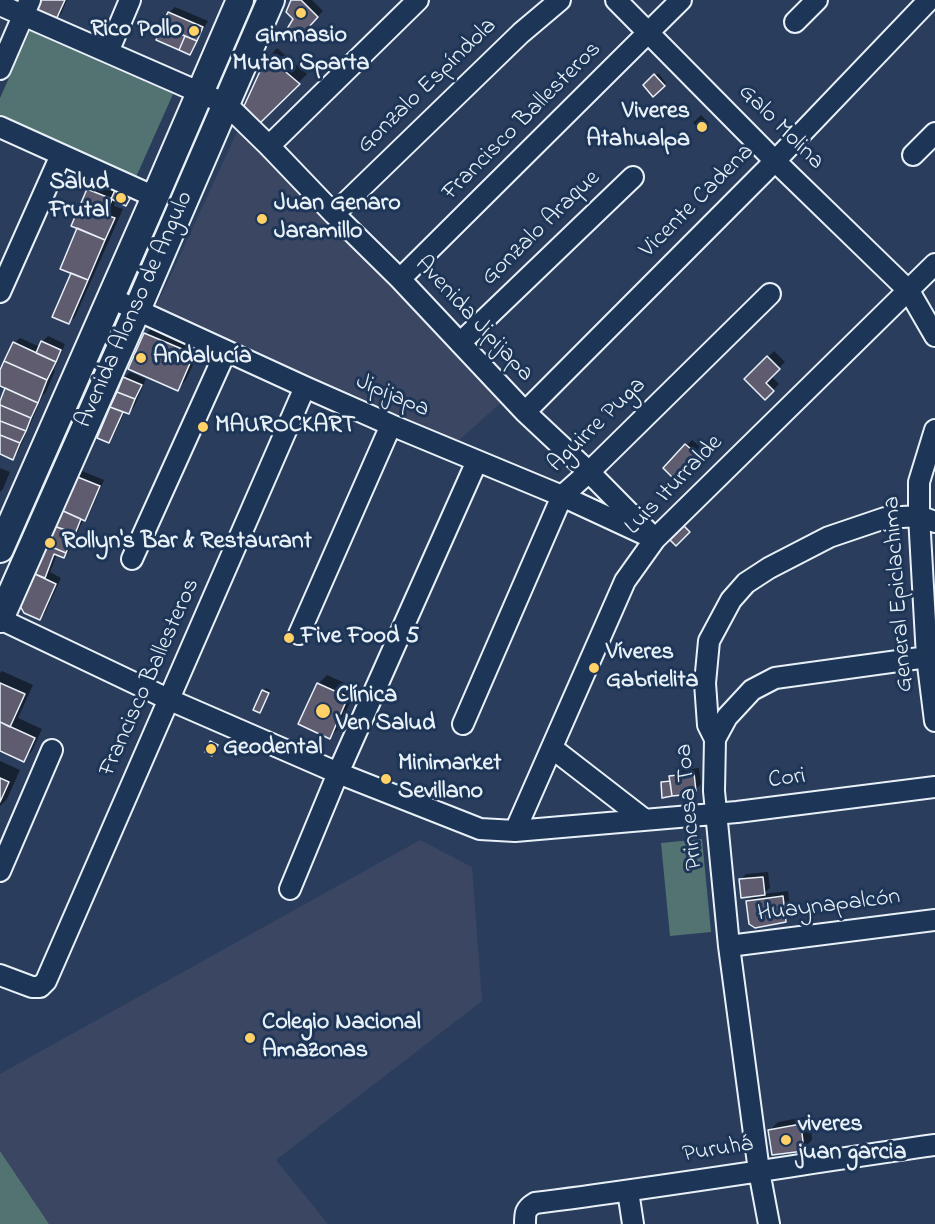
<!DOCTYPE html>
<meta charset="utf-8">
<style>
body{margin:0}
canvas{display:block;background:#2a3d5c}
</style>
<canvas width="935" height="1224"></canvas>
<script>
const ctx = document.querySelector('canvas').getContext('2d');
ctx.lineJoin = 'round';
function fill(path, color) { ctx.fillStyle = color; ctx.fill(path, 'evenodd'); }
function trace(path, color, width, dash) { ctx.strokeStyle = color; ctx.lineWidth = width; ctx.lineCap = dash ? 'butt' : 'round'; ctx.setLineDash(dash || []); ctx.stroke(path); }
function write(font, color, halo, rows, align = 'center') {
  ctx.font = font + ' "Indie Flower",sans-serif'; ctx.lineWidth = 6; ctx.setLineDash([]); ctx.textBaseline = 'middle'; ctx.strokeStyle = halo; ctx.fillStyle = color; for (const [text, x, y, turn = 0] of rows) {
    ctx.save(); ctx.translate(x, y); ctx.rotate((+turn || 0) * Math.PI / 180); ctx.textAlign = isNaN(turn) ? turn : align; if (halo) ctx.strokeText(text, 0, 0); ctx.fillText(text, 0, 0); ctx.restore();
  }
}
fill(new Path2D(`
 M239,128L504,400L457,442L155,309Z
 M420,840L472,867L482,1001L276,1160L328,1224H49L0,1151V1074Z`), '#3a4662');
fill(new Path2D(`
 M30,31L173,94L136,177L0,116V98Z
 M702,839L711,932L670,936L661,843Z
 M0,1151L49,1224H0Z`), '#537373');
fill(new Path2D(`
 M41,0H67L61,14L55,20Z
 M292,0H312L323,11L298,37Z
 M175,7L208,21L190,53L158,39L169,13Z
 M277,48L307,74L260,121L246,105L269,57Z
 M658,73L666,83L653,95L645,85Z
 M701,115L709,123L701,131L693,123Z
 M97,180L132,194L126,204L116,200L114,206L123,209L75,317L69,322L72,274L79,227L73,225L89,189Z
 M155,325L202,345L186,380L177,389L146,334Z
 M48,336L65,344L54,370L55,371L46,392L43,395L18,452L13,458L0,453V404L7,388L0,385V373L14,343L20,338L40,347L42,342Z
 M774,351L785,362L771,376L779,384L765,398L746,379Z
 M130,372L146,379L134,407L129,413L125,411L114,435L109,441L99,437L124,378Z
 M692,440L707,452L689,471L665,468Z
 M0,468L10,472L3,489L0,492Z
 M82,471L104,480L90,513L85,519L84,518L69,551L64,557L57,554L50,572L61,578L45,613L39,619L36,575L77,477Z
 M2,671L33,685L18,718L42,729L32,751L23,760L0,749V673Z
 M327,675L356,688L339,728L330,737L318,684Z
 M266,688L271,691L260,712L263,691Z
 M0,761L20,770L7,799L0,806Z
 M699,768L701,784L695,790L662,782L665,780L671,779V776L677,771Z
 M768,872L770,888L763,894L788,891L791,914L786,920L747,901L754,895L740,880L746,874Z
 M810,1116L812,1140L803,1149L769,1131L778,1122Z`), '#0007');
const building = new Path2D(`
 M40,0H65L55,22L34,12Z
 M291,0H301L318,17L298,39L287,29L293,19L286,12Z
 M168,12L203,27L197,41L162,26Z
 M162,26L185,36L179,50L156,40Z
 M185,36L197,41L190,55L179,50Z
 M267,56L300,84L260,123L244,106Z
 M654,74L665,86L653,97L643,85Z
 M87,189L112,199L106,215L115,218L105,240L71,226Z
 M115,190L131,197L126,206L111,199Z
 M77,228L105,240L88,280L60,269Z
 M71,273L88,280L69,324L52,317Z
 M144,333L194,354L178,391L128,369Z
 M41,341L61,350L56,362L36,353Z
 M13,342L56,362L47,380L4,361Z
 M767,356L780,369L766,383L774,391L765,400L744,379Z
 M4,361L47,380L38,403L0,386V370Z
 M123,377L142,385L135,399L117,392Z
 M5,388L38,403L31,418L0,405V401Z
 M117,392L135,399L129,414L110,407Z
 M0,405L31,418L26,431L0,421Z
 M110,407L123,412L109,443L97,438Z
 M0,421L26,431L20,443L0,435Z
 M0,435L20,443L13,460L0,454Z
 M685,444L703,459L690,472L684,474L676,481L663,468Z
 M75,476L100,486L85,521L61,510Z
 M61,510L81,519L75,534L54,526Z
 M54,526L74,533L66,553L47,545Z
 M684,526L690,532L676,546L670,540Z
 M47,545L66,553L64,558L54,554L45,578L35,574Z
 M35,574L56,584L40,620L24,613L20,606Z
 M0,683L25,694L10,727L0,722Z
 M317,683L348,697L330,739L298,724Z
 M262,690L269,693L260,713L253,710Z
 M0,722L35,738L24,762L0,751Z
 M210,741L218,745L212,756L205,752Z
 M694,773L696,791L692,794L672,796L669,776Z
 M0,778L9,782L0,802Z
 M670,781L672,796L662,798L661,782Z
 M763,877L765,895L741,898L739,879Z
 M783,896L786,922L755,928L749,924L746,901Z
 M801,1124L804,1151L772,1155L768,1130Z`);
fill(building, '#605c6f');
trace(building, '#e8f1f8', 1.5);
const minor = new Path2D(`
 M616,0L775,161L909,291L935,336
 M0,5L226,104L269,146L334,214L400,279L525,412L589,472L655,539
 M795,22L817,0
 M108,52L130,0
 M0,69L30,0
 M0,127L155,197
 M269,146L418,0
 M913,155L935,133
 M334,214L521,33L560,0
 M400,279L681,0
 M0,292L61,155
 M111,298L305,387L391,425L562,496L644,534
 M460,343L633,177
 M525,412L775,161L929,0
 M935,430L919,482V516L927,657L935,721
 M132,559L226,351
 M0,619L170,700L338,773L480,829L515,831L737,812L935,787
 M299,634L391,425
 M463,724L562,496L589,472L770,294
 M715,739L727,717L752,690L775,678L927,657
 M552,748L645,820
 M515,831L625,581L655,539L935,264
 M0,871L52,750
 M290,889L338,773L477,461
 M729,946L935,920
 M0,975L32,987H40L46,981L305,387
 M628,1191L633,1224
 M525,1224C525,1213 525,1209 535,1203C669,1186 802,1164 935,1145
 M769,1224L759,1171L729,946L714,791L715,739L708,725L705,683L709,641L731,600L746,583L769,568L829,537L885,518L919,516L935,522`);
const major = new Path2D(`
 M0,549L155,197L240,0
 M0,619L137,310L271,0`);
trace(minor, '#e8f1f8', 24);
trace(major, '#e8f1f8', 30);
trace(minor, '#1d3557', 20);
trace(major, '#1d3557', 26);
for (const [x, y, r, color] of [
 [301,13,6,"#ffd166"],
 [194,31,6,"#ffd166"],
 [702,127,6,"#ffd166"],
 [121,198,6,"#ffd166"],
 [262,219,6,"#ffd166"],
 [141,358,6,"#ffd166"],
 [203,427,6,"#ffd166"],
 [50,543,6,"#ffd166"],
 [289,638,6,"#ffd166"],
 [594,668,6,"#ffd166"],
 [323,711,8,"#ffd166"],
 [211,749,6,"#ffd166"],
 [386,779,6,"#ffd166"],
 [250,1038,6,"#ffd166"],
 [786,1140,6,"#ffd166"]
]) { const dot = new Path2D(); dot.arc(x, y, r, 0, 2 * Math.PI); ctx.fillStyle = color; ctx.fill(dot); trace(dot, '#1d3557', 2); }
write('bold 24px', '#e8f1f8', '#1d3557', [
 ["Rico Pollo",182,31,"right"],
 ["Gimnasio",301,37,"center"],
 ["Mutan Sparta",301,65,"center"],
 ["Viveres",690,113,"right"],
 ["Atahualpa",690,141,"right"],
 ["Salud",109,184,"right"],
 ["Frutal",109,212,"right"],
 ["Juan Genaro",274,205],
 ["Jaramillo",274,233],
 ["Andalucía",153,358],
 ["MAUROCKART",215,427],
 ["Rollyn's Bar & Restaurant",62,543],
 ["Five Food 5",301,638],
 ["Víveres",606,654],
 ["Gabrielita",606,682],
 ["Clínica",336,697],
 ["Ven Salud",336,725],
 ["Geodental",223,749],
 ["Minimarket",398,765],
 ["Sevillano",398,793],
 ["Colegio Nacional",262,1024],
 ["Amazonas",262,1052],
 ["viveres",798,1126],
 ["juan garcia",798,1154]
], 'left');
write('24px', '#e8f1f8', '#1d3557', [
 ["Gonzalo Espíndola",428,87,-44],
 ["Francisco Ballesteros",523,122,-45],
 ["Galo Molina",780,128,45],
 ["Vicente Cadena",698,202,-45],
 ["Gonzalo Araque",542,229,-44],
 ["Avenida Alonso de Angulo",136,310,-66],
 ["Avenida Jipijapa",473,320,47],
 ["Jipijapa",392,397,23],
 ["Aguirre Puga",598,426,-44],
 ["Luis Iturralde",675,486,-46],
 ["General Epiclachima",900,594,-94],
 ["Francisco Ballesteros",151,678,-66],
 ["Cori",787,780,-7],
 ["Princesa Toa",691,807,-95],
 ["Huaynapalcón",829,907,-7],
 ["Puruhá",718,1151,-9]
]);
</script>
